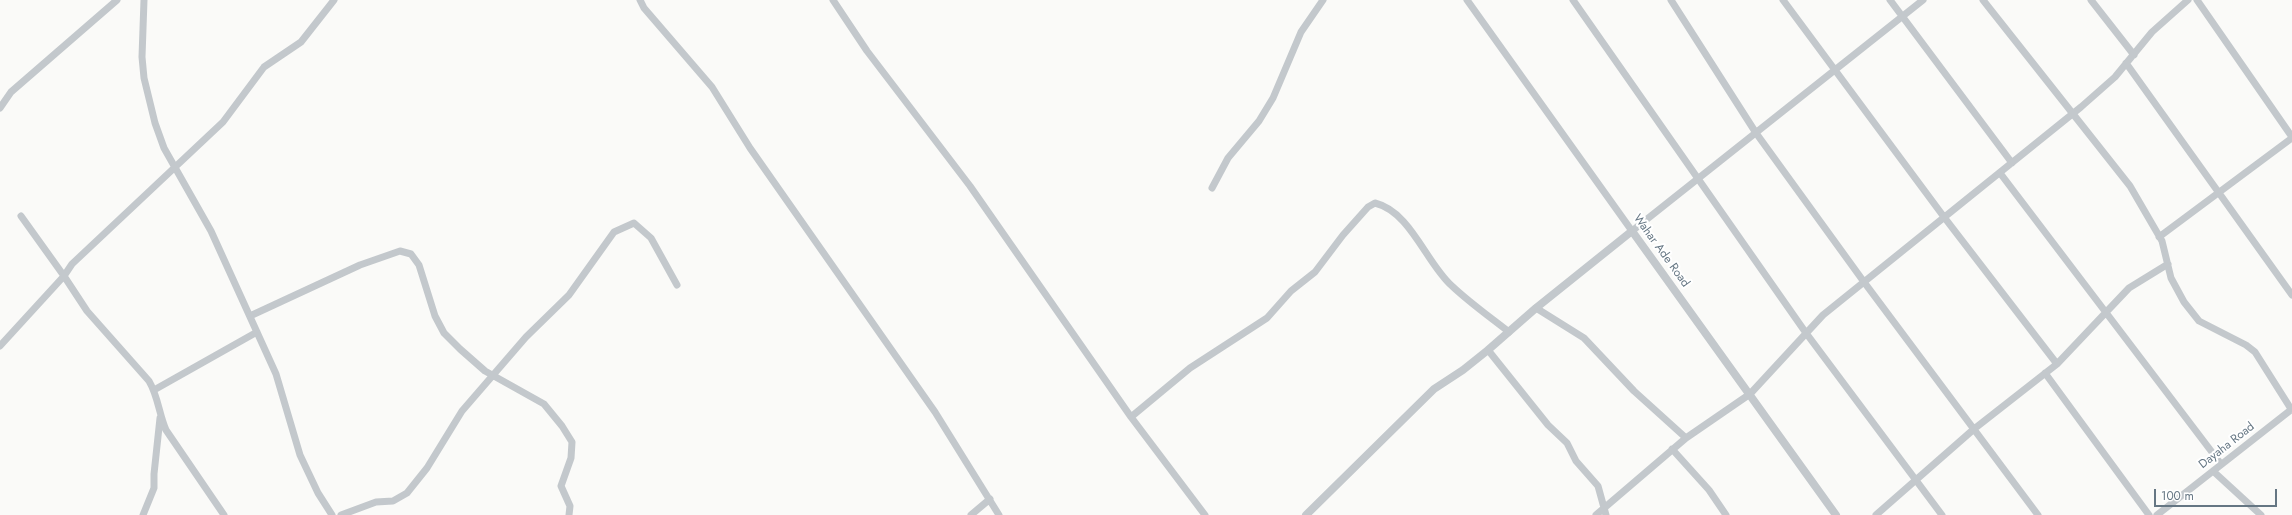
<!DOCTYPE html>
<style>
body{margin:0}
#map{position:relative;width:2292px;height:515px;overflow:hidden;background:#fafaf8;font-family:Jost,sans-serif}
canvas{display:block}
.scale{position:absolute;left:2154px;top:489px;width:123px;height:18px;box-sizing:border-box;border:2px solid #657683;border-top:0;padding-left:5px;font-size:12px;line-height:14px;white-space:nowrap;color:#657683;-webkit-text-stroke:3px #fff;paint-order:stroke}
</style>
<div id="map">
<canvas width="2292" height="515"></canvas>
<div class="scale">100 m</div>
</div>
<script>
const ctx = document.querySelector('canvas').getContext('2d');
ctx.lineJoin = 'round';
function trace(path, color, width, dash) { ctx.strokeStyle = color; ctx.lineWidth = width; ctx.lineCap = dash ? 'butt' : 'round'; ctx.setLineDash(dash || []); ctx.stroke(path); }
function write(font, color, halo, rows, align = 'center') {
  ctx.font = font + ' Jost,sans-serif'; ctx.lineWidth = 4; ctx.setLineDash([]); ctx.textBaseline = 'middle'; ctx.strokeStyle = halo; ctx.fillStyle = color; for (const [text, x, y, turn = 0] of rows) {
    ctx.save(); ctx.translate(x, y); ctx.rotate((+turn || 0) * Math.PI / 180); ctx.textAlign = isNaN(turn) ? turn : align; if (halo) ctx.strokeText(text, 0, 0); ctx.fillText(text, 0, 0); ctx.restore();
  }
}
trace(new Path2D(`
 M144,0L142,57L144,78L155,123L164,148L211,231L276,374L300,455L318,493L332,515
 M640,0L644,8L712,87L750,148L935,412L999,515
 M833,0L867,51L970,186L1131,417L1205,515
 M1467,0L1632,231L1923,0
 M1573,0L1806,333L1942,515
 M1671,0L1756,133L1864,282L2038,515
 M1783,0L1944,217L2057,364
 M1890,0L2012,163
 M1983,0L2130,186L2162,241L2171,278L2184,302L2199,321L2246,345L2255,352L2291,409
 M2091,0L2134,55
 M2197,0L2292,137
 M2126,63L2292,295
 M0,108L11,92L117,0
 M2000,173L2221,464
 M1212,188L1228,158L1259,121L1273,98L1301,32L1323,0
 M2159,237L2292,138
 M1536,308L1584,338L1634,391L1686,438
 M250,316L360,265L400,251L411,254L419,265L435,316L444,333L460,349L485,371L544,404L562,426L572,442L571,458L561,486L570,506L569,515
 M0,346L64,276L21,216
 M1488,350L1548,425L1567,443L1576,461L1598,486L1606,515
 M2045,373L2149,515
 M154,390L257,332
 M1131,417L1190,368L1267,318L1291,291L1315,272L1343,235L1368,207L1375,203C1411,212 1426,263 1452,286C1470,303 1490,317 1509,332
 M1672,449L1709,490L1726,515
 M2213,471L2261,515
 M143,515L154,488V474L160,418
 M224,515L166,430C159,414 158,396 149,381L87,311L64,276L72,264L223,122L264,67L301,42L334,0
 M341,515L376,502L393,501L407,493L427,468L462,411L526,337L569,295L614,232L634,223L651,238L677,285
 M971,515L990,499
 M1596,515L1686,438L1750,394L1823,315L2081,107L2115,77L2152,32L2188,0
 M1876,515L1974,429L2057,364L2129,288L2168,264
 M2157,515L2292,409`), '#c3c8cc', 7);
trace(new Path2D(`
 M1306,515L1434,389L1463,370L1488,350L1536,308L1632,231L1836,515`), '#c3c8cc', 8);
write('12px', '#657683', '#fff', [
 ["Wahar Ade Road",1661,251,54],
 ["Dayaha Road",2227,446,-38]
]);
</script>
